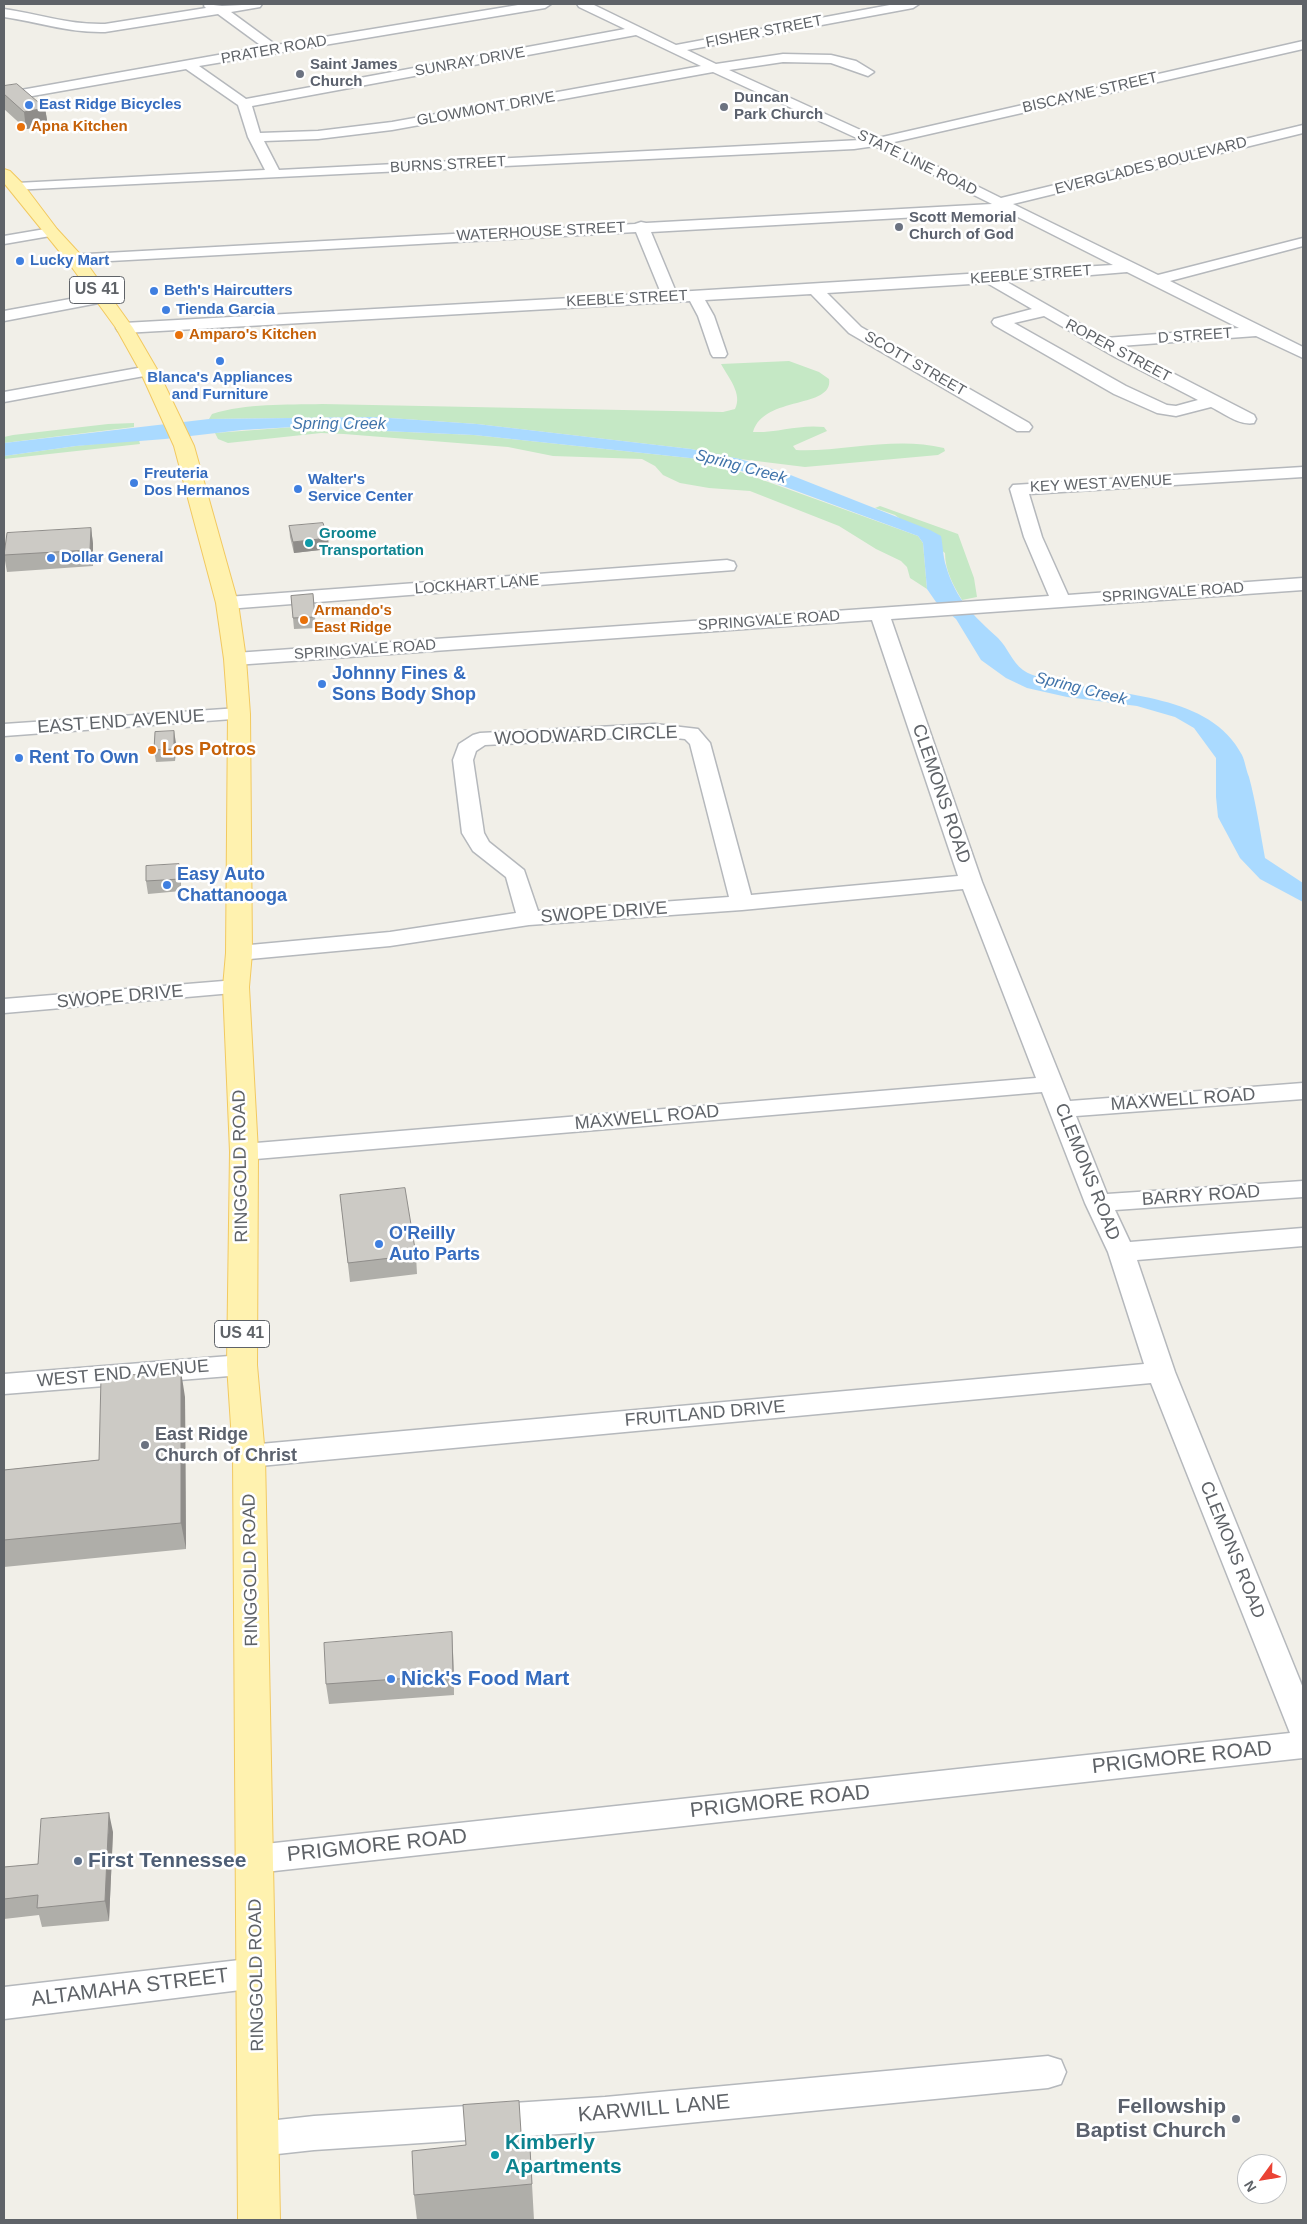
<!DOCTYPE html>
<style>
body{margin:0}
#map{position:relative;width:1307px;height:2224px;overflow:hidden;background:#f1efe8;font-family:Arial,sans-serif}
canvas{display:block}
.frame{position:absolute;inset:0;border:5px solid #5f6368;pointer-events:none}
.north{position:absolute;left:1237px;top:2154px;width:50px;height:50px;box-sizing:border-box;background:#fff;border:1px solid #bfc1c3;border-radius:50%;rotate:238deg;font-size:14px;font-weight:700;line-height:20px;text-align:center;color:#5f6368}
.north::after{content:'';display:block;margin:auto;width:18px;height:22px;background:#ea4335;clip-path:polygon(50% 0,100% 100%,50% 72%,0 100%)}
</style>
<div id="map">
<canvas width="1307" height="2224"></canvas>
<div class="frame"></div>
<div class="north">N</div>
</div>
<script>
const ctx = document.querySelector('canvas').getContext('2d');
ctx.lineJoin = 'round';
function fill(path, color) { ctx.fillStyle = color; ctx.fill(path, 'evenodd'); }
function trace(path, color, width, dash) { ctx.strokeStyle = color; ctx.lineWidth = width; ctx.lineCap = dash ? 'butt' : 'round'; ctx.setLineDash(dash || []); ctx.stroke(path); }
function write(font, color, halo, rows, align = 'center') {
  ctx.font = font + ' Arial,sans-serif'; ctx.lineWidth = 5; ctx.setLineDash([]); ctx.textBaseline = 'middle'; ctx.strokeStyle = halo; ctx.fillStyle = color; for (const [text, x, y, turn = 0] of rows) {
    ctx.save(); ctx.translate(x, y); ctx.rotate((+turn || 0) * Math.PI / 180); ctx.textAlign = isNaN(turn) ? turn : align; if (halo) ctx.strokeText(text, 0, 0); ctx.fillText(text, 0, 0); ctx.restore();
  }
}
fill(new Path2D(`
 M789,361L819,372L829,379C834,409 764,395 753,432C777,433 799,424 824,427L827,431L793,446L796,450C845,452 894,436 944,448L945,451L938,455L805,467L740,459L691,449L477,424L375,417L209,419L212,414C247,403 285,405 322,404L723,412L735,409C743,394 728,377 721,364Z
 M134,423V427L4,443V437L13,435L108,424Z
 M294,427L474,435L699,459L721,465L918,536L923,543L927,589L910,578L907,567L901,561L876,549L839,526L750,491L709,488L680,483L663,475L655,466L642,459L553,456L508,447L344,434L321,433L228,443L218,439L215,433Z
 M132,440H139L140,444L4,459V456L76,446Z
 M880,506L958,534L974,578L977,597L962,600C953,585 945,570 945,553L895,515L875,508Z`), '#c5e8c5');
fill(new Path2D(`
 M375,417L477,424L691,449L740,459L788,474L930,530L941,536C943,546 943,557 946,566C956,600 973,615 998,638C1008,648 1012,662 1023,670C1034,678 1050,679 1063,682C1120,696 1211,694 1242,755C1245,761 1246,770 1249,777C1256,803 1260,830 1265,858L1303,883V902L1260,879L1240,858L1218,817L1216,797V758L1194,728L1175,717L1137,706L1067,697L1027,688L1006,678L981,660L956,619L936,602L927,589L923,543L918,536L745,472L699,459L474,435L294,427L242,430L165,439L76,446L4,456V443L209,419Z`), '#aadaff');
const minor = new Path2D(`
 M205,4L222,6L262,4L260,7L231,12L276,45L524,4H551L545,8L199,66L246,99L625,29L579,7L577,4H592L676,45L895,4H919L913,8L687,50L716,64L783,54L831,55L856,61L874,72L868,76L831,63L783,62L729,70L878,138L1303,41V49L890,143L1001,198L1303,125V133L1013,204L1158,275L1303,238V246L1170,281L1303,347V358L1256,336L1120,346L1254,415L1256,419L1254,423C1240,426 1223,413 1211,407L1176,416L1157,413L1114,394L994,325L992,322L994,319L1032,309L987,283L827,293L861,327L1029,423L1032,427L1029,431H1017L849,333L811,294L705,300L714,316L727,354L725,357H713L711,354L698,316L690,301L124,333L118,331L116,328L118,325L124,323L661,293L636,232L74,263L69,261L66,258L69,255L635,224L641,222L646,223L992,204L875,146L854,149L12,190L10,187L12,184L17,183L265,170L248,137L238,105L186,69L4,101V93L263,47L218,14L105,32C70,33 38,22 4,17V9C38,14 70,25 105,24L206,8L204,6ZM636,35L701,66L392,122L318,131L260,133L252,106ZM713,72L861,140L279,170L264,141L318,139L392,130ZM1008,212L1113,265L676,292L651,232ZM1127,272L1239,328L1105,338L1007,282ZM1044,316L1115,357L1198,400L1176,406L1167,405L1126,386L1014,323Z
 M51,228L56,229L58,232L56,235L4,244V236Z
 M103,293L109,295L111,298L109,301L4,321V311Z
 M149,366L155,368L157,371L155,374L4,402V392Z
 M1303,467V477L1029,494L1042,537L1068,595L1303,578V590L891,619L982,882L1070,1101L1303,1083V1099L1076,1116L1107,1194L1303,1181V1197L1115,1210L1130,1242L1303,1228V1246L1137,1260L1175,1372L1303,1688V1758L256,1873L244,1869L239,1859L244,1849L256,1845L1290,1733L1151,1383L249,1467L239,1463L235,1456L239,1449L249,1445L1144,1364L1108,1252L1085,1203L1042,1092L244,1160L235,1158L231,1152L235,1146L244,1144L1036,1078L963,889L742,910L529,925L390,946L239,960L231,958L227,953L231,948L239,946L390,932L516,913L506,877L473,851L462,833L453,760L459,744L473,735L480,733L655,724L698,729L710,743L751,895L958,876L872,620L235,665L228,663L225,659L228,655L235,653L1049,596L1024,537L1010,489L1013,485ZM655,736L685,739L690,744L729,897L538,911L524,870L489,842L484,833L473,760L476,751L485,745Z
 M727,560L734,562L736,566L734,570L227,609L220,607L217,603L220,599L227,597Z
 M239,708L246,710L249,714L246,718L4,736V724Z
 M236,980L244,982L248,987L244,992L4,1013V999Z
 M242,1355L252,1358L256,1365L252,1372L242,1375L4,1394V1374Z
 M257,1958L269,1962L274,1973L269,1984L257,1988L4,2019V1987Z
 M1048,2056L1061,2060L1066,2072L1061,2084L1048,2088L605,2131L314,2150L259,2156L246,2151L241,2139L246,2127L259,2122L314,2116L605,2097Z`);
const major = new Path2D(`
 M4,169L10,171L23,184L57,229L80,254L133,328L158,371L194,446L238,603L246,659L250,714L252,953L249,987L258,1152L257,1365L265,1456L280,2220H238L233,1456L227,1365L230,1152L223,987L226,953L228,714L224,659L216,603L174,446L140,371L116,328L68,262L4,183Z`);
trace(minor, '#b5b8bc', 3);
trace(major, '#f2c960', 2);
fill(minor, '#fff');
fill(major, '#fff2af');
fill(new Path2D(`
 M4,86L45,108L48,126L26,129L4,109Z
 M289,526L328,538L329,549L294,553L290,537Z
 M91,528L93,544V566L7,572L4,555Z
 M313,594L316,628L294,629L291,596Z
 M176,743L175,761L156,762L154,750Z
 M179,864L181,891L148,894L146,881Z
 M340,1195L416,1255L417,1274L350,1282Z
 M185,1397L186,1549L4,1567V1470L99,1460Z
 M453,1652L454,1695L329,1704L326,1684Z
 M113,1832L109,1921L42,1927L39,1915L4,1919V1867L38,1864Z
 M522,2148H530L534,2220H417L414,2195Z`), '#afaea9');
fill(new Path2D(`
 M45,108L48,126L26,129L24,112Z
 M91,528L93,544V566L90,550Z
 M328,538L329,549L294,553L293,542Z
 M174,731L176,743L175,761L174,749Z
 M179,864L181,876V891L180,879Z
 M181,1371L185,1397L186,1549L181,1523Z
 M452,1632L453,1652L454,1695L453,1675Z
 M109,1813L113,1832L109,1921L105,1901Z`), '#8f8d8a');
const building = new Path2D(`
 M17,84L45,108L24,112L4,94V86Z
 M323,523L328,538L293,542L289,526Z
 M91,528L90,550L4,555L7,533Z
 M313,594L315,617L293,618L291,596Z
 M174,731V749L154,750L155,732Z
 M179,864L180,879L146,881V866Z
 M405,1188L416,1255L348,1263L340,1195Z
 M181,1371V1523L4,1540V1470L99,1460L101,1378Z
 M452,1632L453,1675L326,1684L324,1643Z
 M109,1813L105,1901L37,1908L38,1895L4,1899V1867L38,1864L41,1819Z
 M519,2101L522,2148H530L532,2184L414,2195L412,2151L466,2145L463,2105Z`);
fill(building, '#cccac5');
trace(building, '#8f8d8a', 1);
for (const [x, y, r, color] of [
 [300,74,5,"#6b7280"],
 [29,105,5,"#3f7fe0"],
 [724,107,5,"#6b7280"],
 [21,127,5,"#e8710a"],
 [899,227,5,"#6b7280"],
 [20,261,5,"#3f7fe0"],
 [154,291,5,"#3f7fe0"],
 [166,310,5,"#3f7fe0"],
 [179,335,5,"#e8710a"],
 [220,361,5,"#3f7fe0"],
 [134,483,5,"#3f7fe0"],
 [298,489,5,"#3f7fe0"],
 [309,543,5,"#0f9aa8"],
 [51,558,5,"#3f7fe0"],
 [304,620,5,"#e8710a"],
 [322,684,5,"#3f7fe0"],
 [152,750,5,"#e8710a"],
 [19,758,5,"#3f7fe0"],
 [167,885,5,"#3f7fe0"],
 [379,1244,5,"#3f7fe0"],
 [145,1445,5,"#6b7280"],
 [391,1679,5,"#3f7fe0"],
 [78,1861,5,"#5c6f8a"],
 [1236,2119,5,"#6b7280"],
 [495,2155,5,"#0f9aa8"]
]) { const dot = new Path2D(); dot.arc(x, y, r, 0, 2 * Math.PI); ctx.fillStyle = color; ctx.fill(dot); trace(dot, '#fff', 2); }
write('15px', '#5f6368', '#fff', [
 ["FISHER STREET",764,32,-11],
 ["PRATER ROAD",274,50,-10],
 ["SUNRAY DRIVE",470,62,-10],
 ["BISCAYNE STREET",1090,93,-13],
 ["GLOWMONT DRIVE",486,109,-10],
 ["STATE LINE ROAD",917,163,26],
 ["BURNS STREET",448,165,-3],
 ["EVERGLADES BOULEVARD",1151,166,-14],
 ["WATERHOUSE STREET",541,232,-3],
 ["KEEBLE STREET",1031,275,-4],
 ["KEEBLE STREET",627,299,-3],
 ["D STREET",1195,336,-4],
 ["ROPER STREET",1118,351,28],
 ["SCOTT STREET",915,364,30],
 ["KEY WEST AVENUE",1101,484,-3],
 ["LOCKHART LANE",477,585,-4],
 ["SPRINGVALE ROAD",1173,593,-4],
 ["SPRINGVALE ROAD",769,621,-4],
 ["SPRINGVALE ROAD",365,650,-4]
]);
write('bold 15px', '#5b616d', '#fff', [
 ["Saint James",310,65],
 ["Church",310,82],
 ["Duncan",734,98],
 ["Park Church",734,115],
 ["Scott Memorial",909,218],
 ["Church of God",909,235]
], 'left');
write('bold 15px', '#366cbe', '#fff', [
 ["East Ridge Bicycles",39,105],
 ["Lucky Mart",30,261],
 ["Beth's Haircutters",164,291],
 ["Tienda Garcia",176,310],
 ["Blanca's Appliances",220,378,"center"],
 ["and Furniture",220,395,"center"],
 ["Freuteria",144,474],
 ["Dos Hermanos",144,491],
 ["Walter's",308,480],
 ["Service Center",308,497],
 ["Dollar General",61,558]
], 'left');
write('bold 15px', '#c56008', '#fff', [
 ["Apna Kitchen",31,127],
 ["Amparo's Kitchen",189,335],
 ["Armando's",314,611],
 ["East Ridge",314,628]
], 'left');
write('bold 15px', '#0d838f', '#fff', [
 ["Groome",319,534],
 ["Transportation",319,551]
], 'left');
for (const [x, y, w] of [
 [97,290,55],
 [242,1334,55]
]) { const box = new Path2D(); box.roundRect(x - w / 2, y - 13.5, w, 27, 4); ctx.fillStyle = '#fff'; ctx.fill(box); trace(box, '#5f6368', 1); }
write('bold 16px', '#5f6368', null, [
 ["US 41",97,290],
 ["US 41",242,1334]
]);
write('italic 16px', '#4174aa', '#fff', [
 ["Spring Creek",339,425],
 ["Spring Creek",741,467,15],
 ["Spring Creek",1081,689,14]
]);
write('bold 18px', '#366cbe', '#fff', [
 ["Johnny Fines &",332,674],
 ["Sons Body Shop",332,695],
 ["Rent To Own",29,758],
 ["Easy Auto",177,875],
 ["Chattanooga",177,896],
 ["O'Reilly",389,1234],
 ["Auto Parts",389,1255]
], 'left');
write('18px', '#5f6368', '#fff', [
 ["EAST END AVENUE",121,722,-4],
 ["WOODWARD CIRCLE",586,736,-2],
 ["CLEMONS ROAD",941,794,71],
 ["SWOPE DRIVE",604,913,-4],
 ["SWOPE DRIVE",120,997,-5],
 ["MAXWELL ROAD",1183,1100,-4],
 ["MAXWELL ROAD",647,1118,-5],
 ["RINGGOLD ROAD",241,1166,-91],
 ["CLEMONS ROAD",1087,1172,68],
 ["BARRY ROAD",1201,1196,-4],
 ["WEST END AVENUE",123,1374,-5],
 ["FRUITLAND DRIVE",705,1414,-5],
 ["CLEMONS ROAD",1232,1550,68],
 ["RINGGOLD ROAD",251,1570,-91],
 ["RINGGOLD ROAD",257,1975,-91]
]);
write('bold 18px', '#c56008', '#fff', [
 ["Los Potros",162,750]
], 'left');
write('bold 18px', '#5b616d', '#fff', [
 ["East Ridge",155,1435],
 ["Church of Christ",155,1456]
], 'left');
write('bold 21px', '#366cbe', '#fff', [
 ["Nick's Food Mart",401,1679]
], 'left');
write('21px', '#5f6368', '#fff', [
 ["PRIGMORE ROAD",1182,1758,-6],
 ["PRIGMORE ROAD",780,1802,-6],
 ["PRIGMORE ROAD",377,1846,-6],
 ["ALTAMAHA STREET",130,1988,-7],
 ["KARWILL LANE",654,2109,-5]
]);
write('bold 21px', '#4e5e75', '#fff', [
 ["First Tennessee",88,1861]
], 'left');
write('bold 21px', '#5b616d', '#fff', [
 ["Fellowship",1226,2107],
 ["Baptist Church",1226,2131]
], 'right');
write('bold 21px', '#0d838f', '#fff', [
 ["Kimberly",505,2143],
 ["Apartments",505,2167]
], 'left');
</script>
